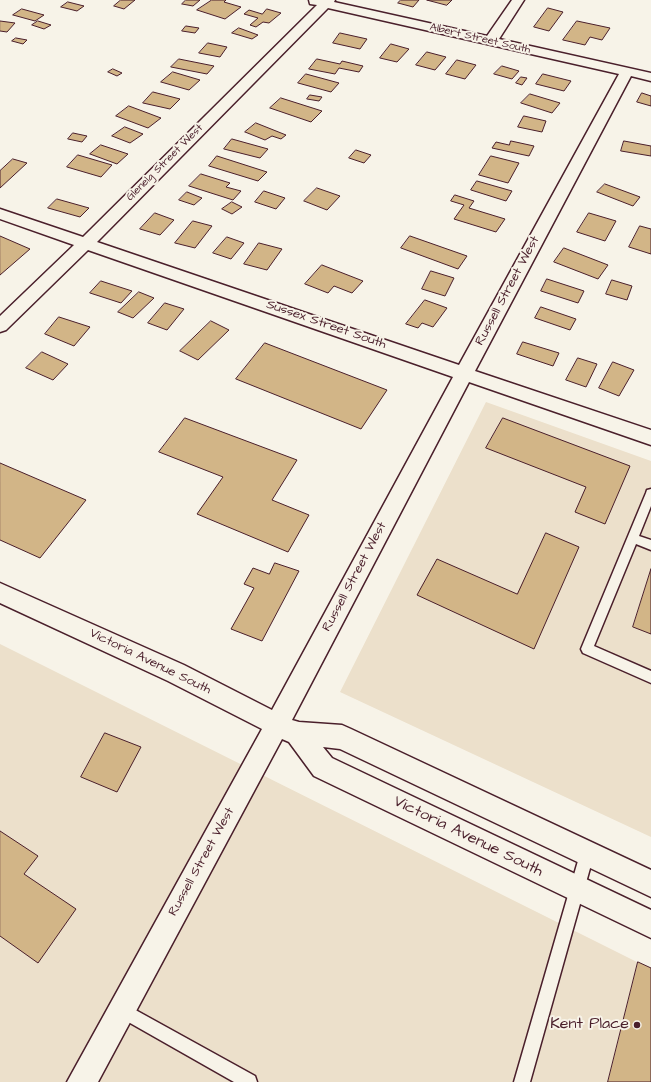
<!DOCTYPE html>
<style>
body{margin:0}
canvas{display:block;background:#f7f3e8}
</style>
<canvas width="651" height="1082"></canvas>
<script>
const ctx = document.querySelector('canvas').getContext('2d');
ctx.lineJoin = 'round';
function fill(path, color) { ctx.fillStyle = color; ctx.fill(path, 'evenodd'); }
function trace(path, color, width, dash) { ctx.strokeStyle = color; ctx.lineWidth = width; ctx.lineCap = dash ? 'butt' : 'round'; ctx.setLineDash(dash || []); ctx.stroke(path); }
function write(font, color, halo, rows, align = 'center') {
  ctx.font = font + ' "Architects Daughter",sans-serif'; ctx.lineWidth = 4; ctx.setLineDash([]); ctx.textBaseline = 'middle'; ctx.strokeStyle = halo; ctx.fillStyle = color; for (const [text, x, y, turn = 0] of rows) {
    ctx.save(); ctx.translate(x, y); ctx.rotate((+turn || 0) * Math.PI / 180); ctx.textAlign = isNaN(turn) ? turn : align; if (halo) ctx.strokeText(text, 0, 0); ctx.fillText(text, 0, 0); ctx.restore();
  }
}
fill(new Path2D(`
 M486,402L651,461V837L340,692Z
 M0,644L651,969V1082H0Z`), '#ece0cb');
const building = new Path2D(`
 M121,0H135L124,9L114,6Z
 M186,0H200L193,6L182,4Z
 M212,0H226L224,2L241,7L225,19L197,10Z
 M401,0H419L413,7L398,3Z
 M427,0H452L447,5Z
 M68,2L84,6L77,11L61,7Z
 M548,8L563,12L549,31L534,27Z
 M22,9L44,15L35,21L13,15Z
 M267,9L281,13L269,23L263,22L256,27L250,25L258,18L244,14L249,10L262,14Z
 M0,21L15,23L7,32L0,31Z
 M38,21L51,25L44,29L32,25Z
 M577,21L610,28L602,40L590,37L585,45L563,40Z
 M186,26L199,28L195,33L182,31Z
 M239,28L258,35L252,39L232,33Z
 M340,33L367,39L360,49L333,43Z
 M16,38L27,40L23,44L12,41Z
 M208,43L227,47L220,57L199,53Z
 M391,44L409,49L397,62L380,58Z
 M427,52L446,57L435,70L416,65Z
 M179,59L214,66L207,74L171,67Z
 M317,59L340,64L342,61L363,66L359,72L339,68L335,74L309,69Z
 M457,60L476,65L465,79L446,74Z
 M502,66L519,71L512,79L494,74Z
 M113,69L122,73L117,76L108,72Z
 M173,72L200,80L189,90L161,82Z
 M306,74L339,83L331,92L298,83Z
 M543,74L571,81L564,91L536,84Z
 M521,77L527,78L522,85L516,83Z
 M153,92L180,99L170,109L143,103Z
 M642,93L651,96V106L637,102Z
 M530,94L560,103L552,113L521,103Z
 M310,95L322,97L319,101L307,99Z
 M281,98L322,111L311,122L270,108Z
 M129,106L161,118L148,128L116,116Z
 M524,116L546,121L542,132L518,127Z
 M256,123L286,135L281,139L272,136L265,140L245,132Z
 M125,127L143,134L130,143L112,136Z
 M73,133L87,136L82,142L68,139Z
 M232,139L268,149L260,158L224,149Z
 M511,141L534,146L529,156L492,148L496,142L509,145Z
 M624,141L651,146V156L621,151Z
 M101,145L128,154L117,164L90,154Z
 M356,150L371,155L364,163L349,158Z
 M78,155L112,165L101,177L67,167Z
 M217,156L267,172L258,181L209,166Z
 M491,156L519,163L508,183L479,175Z
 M13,159L27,163L0,188V171Z
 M201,174L230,183L226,187L241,191L233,200L189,186Z
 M477,181L512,191L506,201L471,190Z
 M605,184L640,197L633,206L597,192Z
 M317,188L340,196L327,210L304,201Z
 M264,191L285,198L276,209L255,202Z
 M187,192L202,198L194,205L179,200Z
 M455,195L474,201L469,208L505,219L496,232L454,219L464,205L451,201Z
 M57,199L89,208L80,217L48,208Z
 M232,202L242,207L232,214L222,209Z
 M155,213L174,220L160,235L140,229Z
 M589,213L616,221L605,241L577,232Z
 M193,221L212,226L195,248L175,243Z
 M640,226L651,229V254L629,247Z
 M0,236L30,249L0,275Z
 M410,236L467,256L458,269L401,248Z
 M227,237L244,243L231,259L213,253Z
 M259,243L282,249L267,270L244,264Z
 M564,248L608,265L598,279L554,262Z
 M322,265L363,281L352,293L334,286L328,293L305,284Z
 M431,271L454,278L445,296L422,289Z
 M547,279L584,291L578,303L541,291Z
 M612,280L632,286L627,300L606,294Z
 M101,281L132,291L121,303L90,293Z
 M139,292L154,298L133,318L118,312Z
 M425,300L447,308L433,327L422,323L418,328L406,324Z
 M165,303L184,309L167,330L148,323Z
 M541,307L576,319L570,330L535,318Z
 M59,317L90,327L74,346L45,334Z
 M211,321L229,330L198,360L180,351Z
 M523,342L559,353L553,366L517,354Z
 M265,343L387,390L361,429L236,379Z
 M42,352L68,364L53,380L26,368Z
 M578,358L597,364L586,387L566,380Z
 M613,362L634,370L619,396L599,388Z
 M185,418L297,460L272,500L309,515L288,552L197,514L223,477L159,452Z
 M503,418L630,466L605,524L575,512L586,487L486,448Z
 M0,463L86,500L40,558L0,540Z
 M546,533L579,547L534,649L417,595L437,559L517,594Z
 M275,563L299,571L262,641L231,629L254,588L244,584L253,568L269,574Z
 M651,569V634L633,627Z
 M105,733L141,747L117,792L81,777Z
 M0,831L38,856L24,874L76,909L38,963L0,936Z
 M638,962L651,968V1082H608Z`);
fill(building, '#d2b587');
trace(building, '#4a1f2b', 1);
const lane = new Path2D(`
 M651,489V506L639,536L651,540V550L636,544L594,646L651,671V683L583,653L581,649L646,493L647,490Z
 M587,847L592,849L594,854L530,1082H514L580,854L582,849Z
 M121,1002L255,1076L257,1082H234L116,1015L113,1010L116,1005Z`);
const street = new Path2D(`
 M309,0H335L334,2L487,36L512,0H524L499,39L651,73V81L631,76L475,371L651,430V445L469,382L292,720L299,722L342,725L351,729L651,870V897L340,749L323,747L332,758L651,910V938L314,776L289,742L282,739L98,1082H67L262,729L168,681L0,603V583L184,665L272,710L453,377L88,250L6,330L0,332V316L74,245L0,219V209L83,237L317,5L310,4ZM328,8L619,74L459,365L97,242Z`);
trace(lane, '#4a1f2b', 3);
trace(street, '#4a1f2b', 3);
fill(lane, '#f7f3e8');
fill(street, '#f7f3e8');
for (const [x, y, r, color] of [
 [637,1025,4,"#4a1f2b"]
]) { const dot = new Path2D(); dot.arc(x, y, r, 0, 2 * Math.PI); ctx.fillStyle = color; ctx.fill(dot); trace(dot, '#f7f3e8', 1.5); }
write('11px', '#4a1f2b', '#f7f3e8', [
 ["Albert Street South",480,39,13],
 ["Glenelg Street West",165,163,-45]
]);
write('13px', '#4a1f2b', '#f7f3e8', [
 ["Russell Street West",508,291,-62],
 ["Sussex Street South",326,325,19],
 ["Russell Street West",355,577,-62],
 ["Victoria Avenue South",150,662,26],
 ["Russell Street West",202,862,-61]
]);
write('16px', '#4a1f2b', '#f7f3e8', [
 ["Victoria Avenue South",468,837,26]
]);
write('16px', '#4a1f2b', '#f7f3e8', [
 ["Kent Place",629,1025]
], 'right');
</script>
